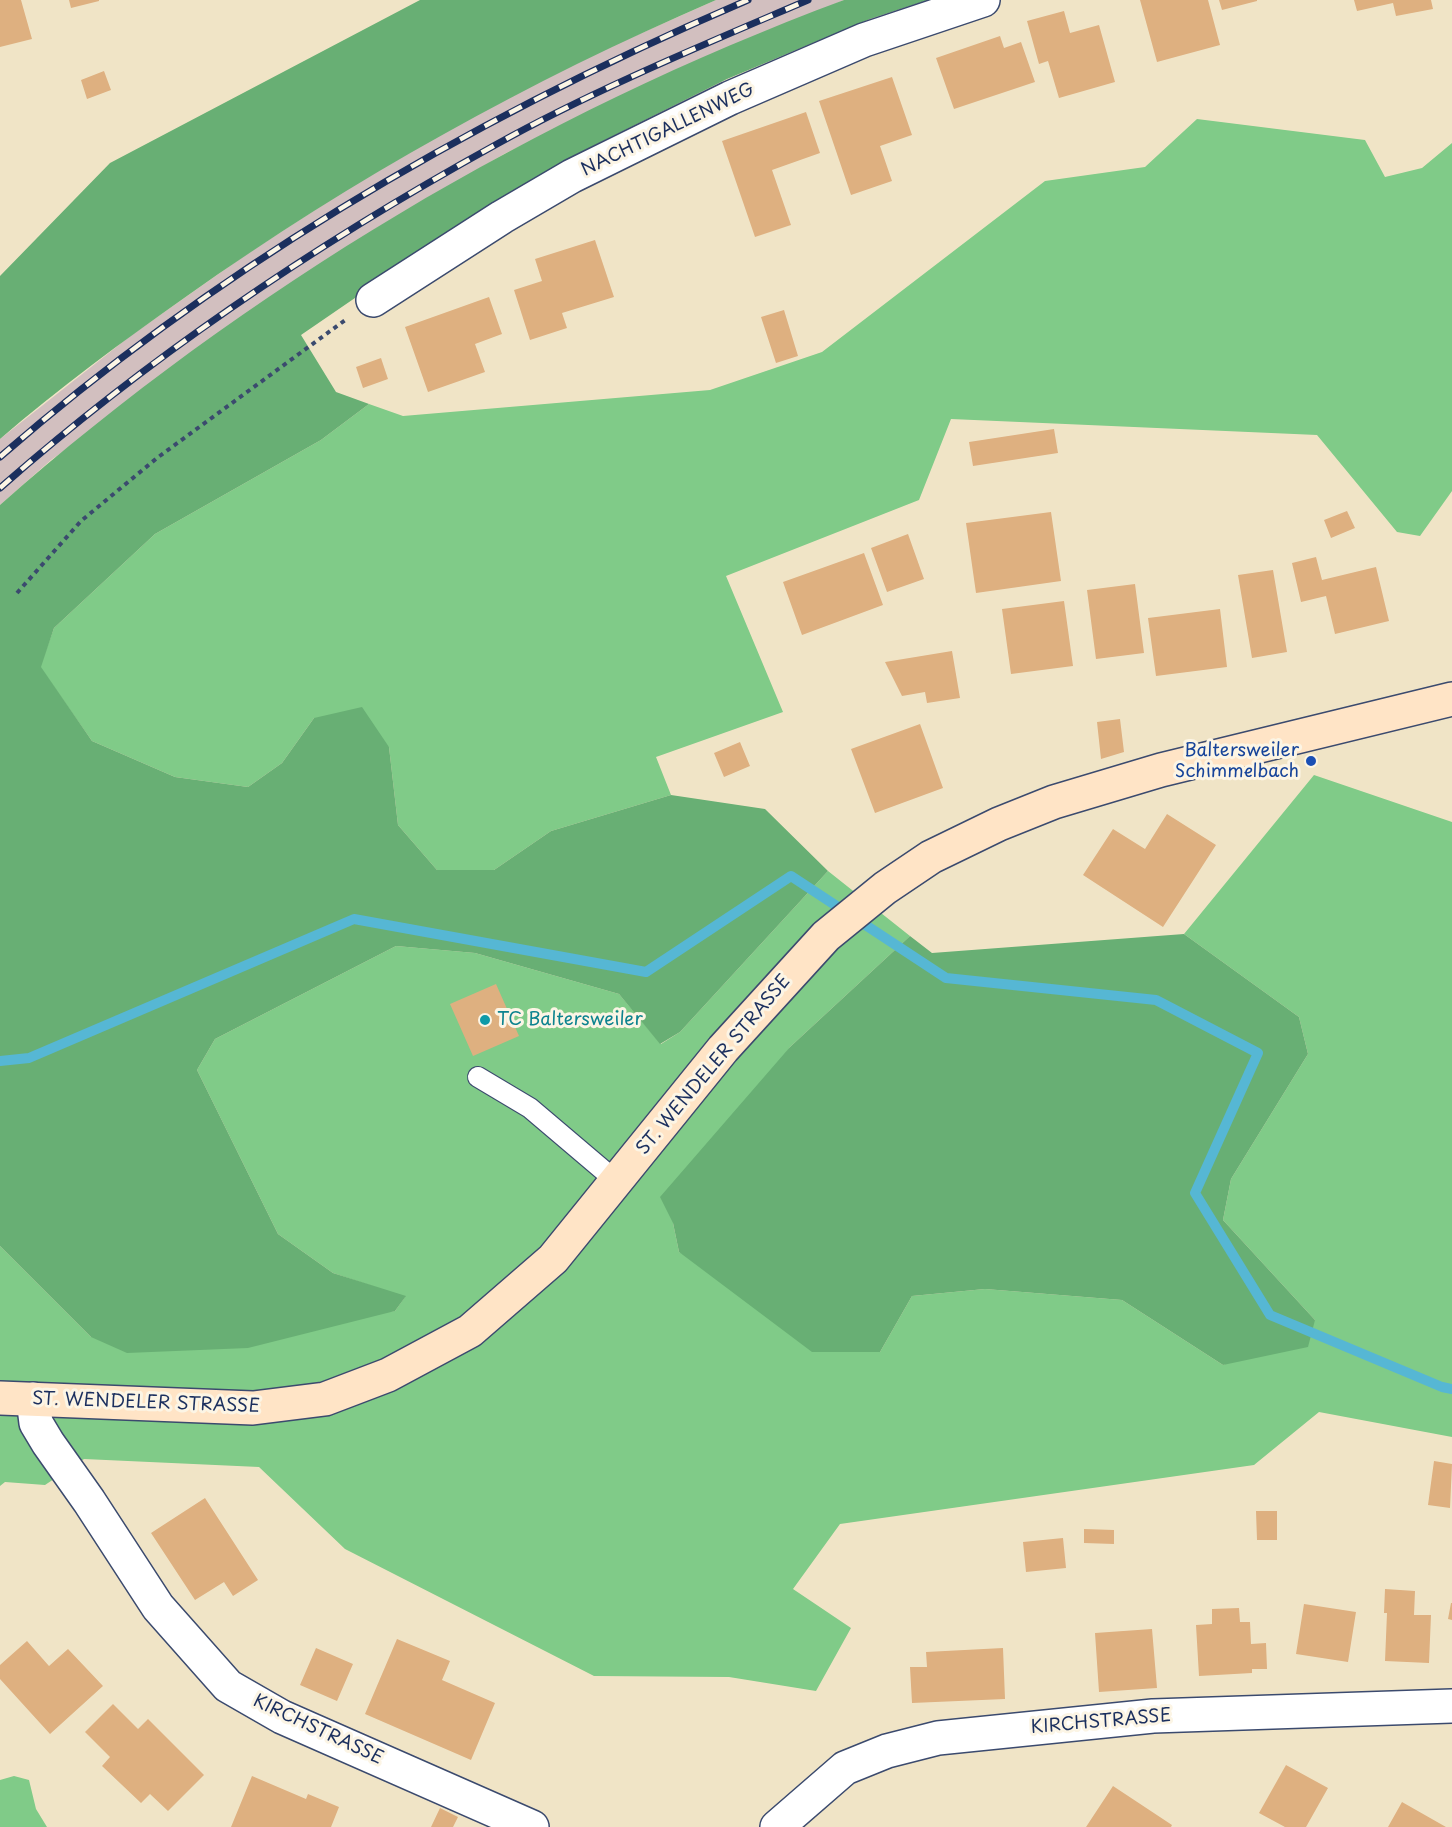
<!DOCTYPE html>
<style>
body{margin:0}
canvas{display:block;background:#f0e4c6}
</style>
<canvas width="1452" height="1827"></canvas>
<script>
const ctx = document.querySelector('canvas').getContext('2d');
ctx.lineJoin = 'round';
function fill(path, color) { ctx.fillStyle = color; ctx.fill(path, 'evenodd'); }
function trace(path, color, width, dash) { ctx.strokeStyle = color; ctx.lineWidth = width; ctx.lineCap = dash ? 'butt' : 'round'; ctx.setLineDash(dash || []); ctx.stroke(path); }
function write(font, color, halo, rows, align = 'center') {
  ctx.font = font + ' "Playpen Sans",sans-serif'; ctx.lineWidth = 6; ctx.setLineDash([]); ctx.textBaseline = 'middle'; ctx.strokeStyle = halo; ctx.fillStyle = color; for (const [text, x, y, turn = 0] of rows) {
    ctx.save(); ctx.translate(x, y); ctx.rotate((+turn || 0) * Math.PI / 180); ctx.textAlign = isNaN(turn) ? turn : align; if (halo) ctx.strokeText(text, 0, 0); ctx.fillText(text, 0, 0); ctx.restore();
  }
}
fill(new Path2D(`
 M716,0H844L611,101L504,154L375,229L51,460L0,505V439L129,337L244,256L349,188L481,111L590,56Z`), '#d2bfbf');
fill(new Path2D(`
 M1197,119L1365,140L1385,177L1422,168L1452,143V491L1420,536L1397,532L1317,435L951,419L919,500L726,576L783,712L656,757L671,795L551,831L494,870H437L398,825L389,747L314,718L282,763L248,787L175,777L92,741L40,667L54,628L155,534L321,440L369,404L403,416L710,390L822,352L1045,181L1145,167Z
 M1314,775L1452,822V1437L1319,1412L1254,1465L840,1524L793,1589L851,1628L816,1691L729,1677L594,1676L345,1549L259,1467L84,1459L45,1485L5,1482L0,1486V1246L91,1337L395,1311L405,1297L333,1273L278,1234L197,1070L215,1039L396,946L475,953L619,994L661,1044L680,1032L828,871L910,936L790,1047L673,1223L679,1252L880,1352L912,1296L985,1289L1122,1300L1223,1365L1315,1320L1223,1220L1231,1179L1308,1054L1299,1017L1184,934Z
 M14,1776L29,1780L36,1809L47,1827H0V1780Z`), '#80cb88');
fill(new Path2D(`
 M420,0H716C528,81 354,178 187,296C123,341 59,388 0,439V276L110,163Z
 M844,0H928L870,19L727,79L567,159L422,252L301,335L336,392L369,404L321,440L155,534L54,628L41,667L92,741L175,777L248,787L282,763L314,718L362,707L389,747L398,825L437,870H494L551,831L671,795L765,809L828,871L680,1032L660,1044L619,994L475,953L396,946L215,1039L197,1070L278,1234L333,1273L406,1296L395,1311L248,1348L127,1353L91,1337L0,1246V505C246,288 537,114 844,0Z
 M1184,934L1299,1017L1308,1054L1231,1179L1223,1220L1315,1320L1308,1347L1223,1365L1122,1300L985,1289L912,1296L880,1352H812L679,1252L673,1223L660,1197L790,1047L910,936L932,953Z`), '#68af74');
trace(new Path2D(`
 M0,1061L29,1058L354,919L646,972L791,876L946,978L1156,1000L1258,1053L1195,1193L1270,1315L1442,1387L1452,1389`), '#56b7d4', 10);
fill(new Path2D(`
 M0,0H21L32,39L0,47Z
 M69,0H99V1L71,8Z
 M1140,0H1208L1220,45L1157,62Z
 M1219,0H1257V1L1222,10Z
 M1354,0H1431L1433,9L1396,16L1393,3L1357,11Z
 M1064,11L1070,33L1099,25L1115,82L1059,98L1048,61L1039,64L1027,21Z
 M1000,36L1004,48L1021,42L1035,82L954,109L936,58Z
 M104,71L111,90L87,99L81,80Z
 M892,77L912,135L880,146L892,181L851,195L819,101Z
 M806,112L820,153L772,170L791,225L755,237L722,141Z
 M595,240L614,297L562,313L567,328L530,340L514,290L542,281L535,259Z
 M489,297L502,334L475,344L485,372L428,392L405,327Z
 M784,310L798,356L776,363L761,317Z
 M381,358L388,379L363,388L356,367Z
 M1054,429L1058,453L973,466L969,442Z
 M1347,511L1355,528L1331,538L1324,520Z
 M1051,512L1061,581L976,593L966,523Z
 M908,534L924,579L887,592L871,548Z
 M864,553L883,605L802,635L783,582Z
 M1316,557L1322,580L1376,567L1389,621L1335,634L1326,596L1301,602L1292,563Z
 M1273,570L1287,652L1252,658L1238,575Z
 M1135,584L1144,653L1096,659L1087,590Z
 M1064,601L1073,666L1011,674L1002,609Z
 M1220,609L1227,667L1156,676L1148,618Z
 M952,651L960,698L927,703L925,692L902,696L885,662Z
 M1120,719L1124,752L1101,759L1097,722Z
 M920,724L943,788L875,813L851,749Z
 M740,742L750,766L724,777L714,753Z
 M1167,814L1216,845L1163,927L1083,875L1113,829L1145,849Z
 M496,984L519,1036L473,1056L450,1004Z
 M1434,1461L1452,1464L1450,1508L1428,1505Z
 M205,1498L258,1580L233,1596L224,1582L195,1600L151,1533Z
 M1256,1511H1277V1540H1257Z
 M1084,1529L1114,1530V1544L1084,1543Z
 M1063,1538L1066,1568L1026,1572L1023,1542Z
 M1385,1589L1415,1591L1414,1615H1431L1429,1663L1385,1661L1387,1613H1384Z
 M1451,1603H1452V1620L1448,1619Z
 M1304,1604L1356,1612L1348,1662L1296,1654Z
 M1239,1608L1240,1622H1250L1251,1644L1266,1643L1267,1669H1252V1673L1199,1676L1196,1625L1212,1624V1609Z
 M1152,1629L1157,1688L1099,1692L1095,1633Z
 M397,1639L450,1661L442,1680L495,1703L471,1760L365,1714Z
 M27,1641L49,1666L68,1649L103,1686L50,1734L0,1679V1665Z
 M316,1648L353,1664L337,1701L300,1685Z
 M1003,1648L1005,1699L912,1703L910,1667H927L926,1652Z
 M113,1704L138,1729L148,1719L204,1775L168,1811L150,1794L141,1803L102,1766L110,1757L85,1732Z
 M1286,1765L1328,1788L1306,1827H1285L1259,1813Z
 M252,1776L306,1799L308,1794L339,1807L331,1827H231Z
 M1113,1786L1172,1825L1171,1827H1086Z
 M1402,1802L1446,1827H1388Z
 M440,1808L458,1817L453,1827H431Z`), '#deb080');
const service = new Path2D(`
 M478,1077L530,1108L616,1181`);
const minor = new Path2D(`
 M373,300L502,217L572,176L730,98L864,40L983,0
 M33,1399L36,1423L48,1443L89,1501L158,1607L228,1686L282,1717L532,1827
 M777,1827L845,1768L887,1751L938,1738L1153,1716L1452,1706`);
const secondary = new Path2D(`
 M0,1398L253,1408L325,1399L388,1375L470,1331L553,1259L723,1049L826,936L885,888L931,857L999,824L1054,802L1161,770L1452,699`);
trace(service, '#3b4a6e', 22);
trace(minor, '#3b4a6e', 36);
trace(secondary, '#3b4a6e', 36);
trace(new Path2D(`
 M17,593L81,521L157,458L348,318`), '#3b4a6e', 4, [4.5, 4.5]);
trace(service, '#fff', 20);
trace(minor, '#fff', 33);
trace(secondary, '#ffe4c6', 33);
const rail = new Path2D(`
 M0,457C221,264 479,115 748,0
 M0,488C151,355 321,241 497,144C596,89 703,45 808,0`);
trace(rail, '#1b2f5e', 7);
trace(rail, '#fcf5e5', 4.5, [14]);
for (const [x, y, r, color] of [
 [1311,761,6,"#1a4fb4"],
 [485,1020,6,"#0f9aa8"]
]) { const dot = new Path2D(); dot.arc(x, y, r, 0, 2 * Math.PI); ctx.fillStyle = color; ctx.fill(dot); trace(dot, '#fcf5e5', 2); }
write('18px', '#1b2f5e', '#fcf5e5', [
 ["NACHTIGALLENWEG",668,130,-26],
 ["ST. WENDELER STRASSE",714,1065,-50],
 ["ST. WENDELER STRASSE",146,1403,2],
 ["KIRCHSTRASSE",1101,1722,-5],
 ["KIRCHSTRASSE",318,1730,25]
]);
write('18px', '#164399', '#fcf5e5', [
 ["Baltersweiler",1299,751],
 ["Schimmelbach",1299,772]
], 'right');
write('18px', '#0d838f', '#fcf5e5', [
 ["TC Baltersweiler",497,1020]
], 'left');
</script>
